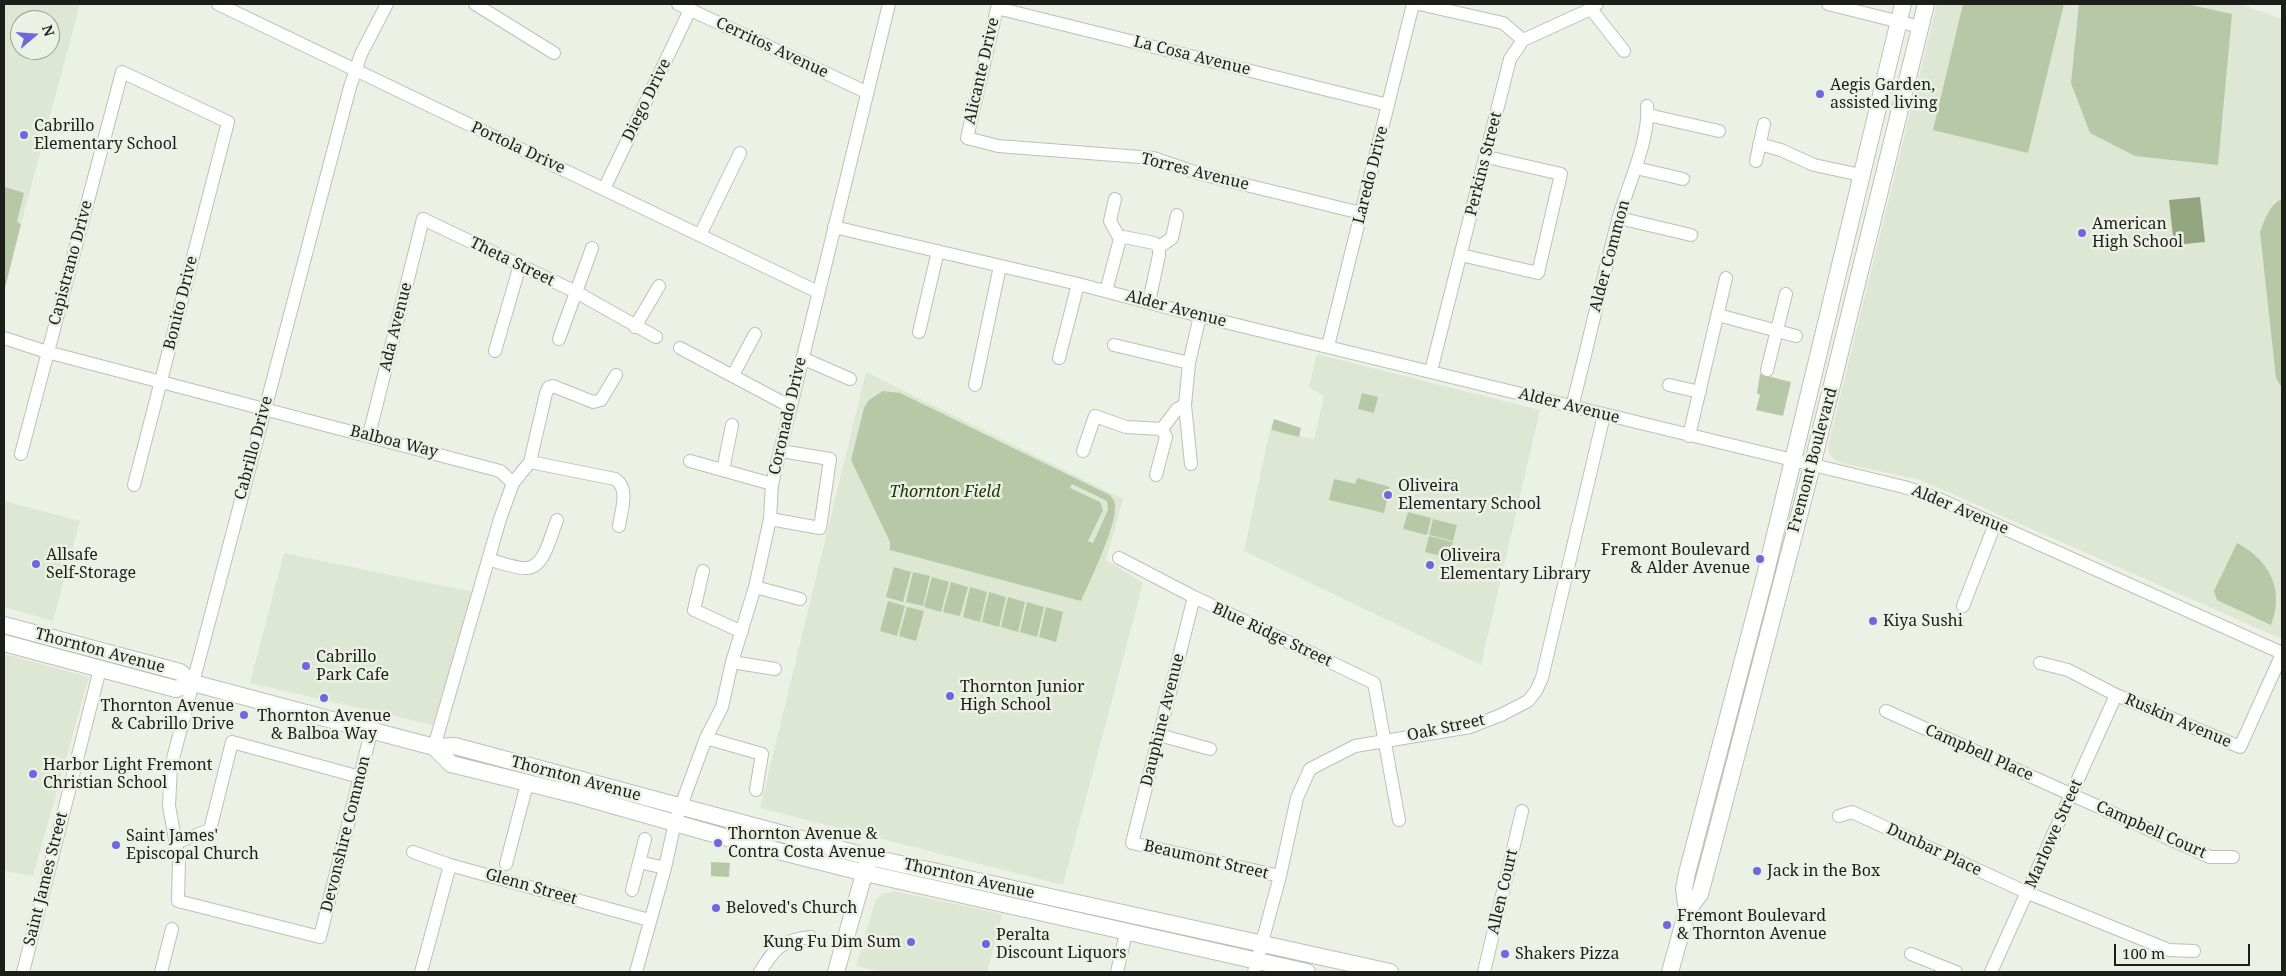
<!DOCTYPE html>
<style>
body{margin:0}
#map{position:relative;width:2286px;height:976px;overflow:hidden;background:#ebf2e5;font-family:"Noto Serif",serif}
canvas{display:block}
.frame{position:absolute;inset:0;border:5px solid #1c1e19;pointer-events:none}
.north{position:absolute;left:10px;top:10px;width:50px;height:50px;box-sizing:border-box;background:#ebf2e5;border:1px solid #989d93;border-radius:50%;rotate:72deg;font-size:14px;font-weight:700;line-height:20px;text-align:center;color:#1c1e19}
.north::after{content:'';display:block;margin:auto;width:18px;height:22px;background:#7166e0;clip-path:polygon(50% 0,100% 100%,50% 72%,0 100%)}
.scale{position:absolute;left:2114px;top:944px;width:136px;height:22px;box-sizing:border-box;border:2px solid #1c1e19;border-top:0;padding-left:6px;font-size:15px;line-height:18px;white-space:nowrap;color:#1c1e19;-webkit-text-stroke:4px #ebf2e5;paint-order:stroke}
</style>
<div id="map">
<canvas width="2286" height="976"></canvas>
<div class="frame"></div>
<div class="north">N</div>
<div class="scale">100 m</div>
</div>
<script>
const ctx = document.querySelector('canvas').getContext('2d');
ctx.lineJoin = 'round';
function fill(path, color) { ctx.fillStyle = color; ctx.fill(path, 'evenodd'); }
function trace(path, color, width, dash) { ctx.strokeStyle = color; ctx.lineWidth = width; ctx.lineCap = dash ? 'butt' : 'round'; ctx.setLineDash(dash || []); ctx.stroke(path); }
function write(font, color, halo, rows, align = 'center') {
  ctx.font = font + ' "Noto Serif",serif'; ctx.lineWidth = 5; ctx.setLineDash([]); ctx.textBaseline = 'middle'; ctx.strokeStyle = halo; ctx.fillStyle = color; for (const [text, x, y, turn = 0] of rows) {
    ctx.save(); ctx.translate(x, y); ctx.rotate((+turn || 0) * Math.PI / 180); ctx.textAlign = isNaN(turn) ? turn : align; if (halo) ctx.strokeText(text, 0, 0); ctx.fillText(text, 0, 0); ctx.restore();
  }
}
fill(new Path2D(`
 M4,4H80L21,224L4,219ZM20,20H50V50H20Z
 M1937,4H2240L2282,19V639L1920,480L1837,462L1829,453L1828,446Z
 M1317,354L1540,410L1481,665L1244,551L1270,430L1314,439L1324,396L1309,387Z
 M866,372L1123,499L1106,560L1143,583L1063,885L760,808Z
 M4,501L80,521L53,621L4,607Z
 M284,553L473,592L433,725L250,683Z
 M4,654L89,677L33,876L4,871Z
 M894,891L1002,914L987,972H881L856,966L876,899L881,894Z`), '#dde7d4');
fill(new Path2D(`
 M1963,4H2064L2028,153L1933,130Z
 M2079,4H2186L2232,14L2218,165L2135,156L2090,133L2071,83Z
 M5,187L24,193L17,222L21,224L4,292Z
 M2282,199V388L2276,378L2260,232C2265,219 2269,205 2282,199Z
 M1760,374L1791,382L1783,416L1756,410L1760,395L1757,393Z
 M883,391L900,393L1110,495C1112,498 1115,501 1115,505C1117,526 1090,580 1081,601L890,550V542L851,460L864,408L869,400ZM1072,484L1107,501L1108,510L1093,543L1088,541L1103,510L1100,502L1070,488Z
 M1362,393L1378,397L1374,413L1358,409Z
 M1274,419L1301,428L1299,437L1271,430Z
 M1357,478L1390,487L1384,513L1329,500L1334,479L1355,484Z
 M1408,512L1431,518L1427,535L1403,529Z
 M1433,519L1457,525L1453,541L1429,535Z
 M1429,536L1453,542L1449,558L1425,552Z
 M2237,543C2269,560 2285,589 2271,625L2217,600L2214,591Z
 M894,567L911,572L903,602L886,597Z
 M913,572L930,576L923,606L906,602Z
 M932,577L949,582L941,612L924,607Z
 M951,582L968,587L960,616L943,612Z
 M970,587L987,592L980,622L963,617Z
 M989,592L1006,597L999,627L982,622Z
 M1008,597L1025,602L1018,632L1001,627Z
 M888,601L905,606L897,636L880,631Z
 M1027,602L1044,607L1037,637L1020,632Z
 M907,607L924,611L916,641L899,636Z
 M1046,607L1063,612L1056,642L1039,637Z
 M711,862L730,863L729,877L711,876Z`), '#b7c8a6');
fill(new Path2D(`
 M2200,197L2205,242L2174,245L2169,200Z`), '#93a67f');
const minor = new Path2D(`
 M218,4L818,292
 M475,4L554,53
 M678,4L866,92
 M998,4L967,138L998,146L1153,158L1197,173L1361,213
 M1419,4L1503,23L1523,40
 M1828,4L1920,27
 M997,8L1388,105
 M1591,9L1624,51
 M1648,115L1719,131
 M1759,144L1781,150L1814,165L1861,175
 M1756,161L1764,124
 M1636,168L1683,179
 M604,189L690,10
 M1115,199L1110,221L1120,239
 M1619,218L1691,235
 M834,227L1078,284L1200,316L1904,487L1932,496L2282,653
 M700,235L740,153
 M1159,247L1172,238L1177,215
 M1461,255L1538,273L1561,174L1487,157
 M1106,291L1120,239L1124,237L1154,243L1159,247V255L1149,302
 M1718,315L1796,336
 M635,327L659,286
 M919,332L938,251
 M4,338L47,352L500,471L513,483
 M559,339L592,248
 M1114,345L1189,363
 M1328,346L1413,4
 M680,348L791,407
 M495,351L520,265
 M802,358L850,379
 M1059,358L1078,284
 M1767,370L1786,294
 M1431,371L1510,59L1523,40L1591,9L1597,4
 M733,375L755,334
 M975,385L1000,266
 M1669,385L1700,392
 M1572,407C1588,345 1602,282 1618,220C1627,187 1650,140 1647,106
 M369,435L423,219L576,292L656,337
 M1689,436L1726,278
 M1083,451L1095,416L1126,427L1162,429L1177,409L1185,405
 M21,454L122,72L228,122L134,485
 M690,461L772,484
 M530,462L615,479C630,488 621,511 619,526
 M1191,464L1185,405L1189,363L1200,316
 M723,470L732,425
 M1156,475L1166,437L1162,429
 M770,519L820,528L830,459L781,451
 M1119,558L1194,597L1374,683L1399,820
 M488,559C498,562 517,569 527,568C545,567 551,534 557,520
 M703,571L694,610L742,632
 M755,587L800,599
 M1194,597L1132,843L1280,876
 M1963,606L1995,524
 M732,662L775,669
 M2040,663L2068,670L2116,695L2240,747L2282,654
 M1886,711L2210,857H2233
 M371,732L320,937L178,901L179,861L169,806L171,766L350,87L361,54L387,4
 M1159,735L1210,749
 M706,738L762,754L756,790
 M434,747L500,519L513,483L530,462L546,393L549,387L553,386L593,402L601,400L616,375
 M1839,816L1852,812L2028,893L2169,950L2194,951
 M177,842L210,830L232,742L360,777
 M413,852L450,865L649,920
 M639,862L665,868
 M506,864L527,784
 M632,890L645,839
 M1911,954L1956,972
 M23,972L100,669
 M161,972L172,929
 M421,972L450,865
 M636,972L665,868L675,822L706,738L722,707L732,662L755,587L770,519L772,484L889,4
 M760,972C775,948 781,940 811,937
 M1117,972L1126,933
 M1254,972L1280,876L1297,798L1310,769L1355,746L1470,727L1501,715L1528,701L1536,691L1542,678L1604,415
 M1484,972L1522,811
 M1991,972L2116,695`);
const major = new Path2D(`
 M4,625L180,672L193,683L434,747L455,746L869,857L1390,972
 M4,643L176,689L193,683
 M434,747L451,764L580,796L735,840L865,873L1307,972
 M1687,911L1700,894L1715,838L1812,466L1926,4
 M836,972L867,864
 M1670,972L1687,911L1684,889L1687,873L1765,576L1903,4`);
trace(minor, '#bbc1b5', 14);
trace(major, '#bbc1b5', 18);
trace(minor, '#fff', 12);
trace(major, '#fff', 16);
for (const [x, y, r, color] of [
 [1820,94,5,"#7166e0"],
 [24,135,5,"#7166e0"],
 [2082,233,5,"#7166e0"],
 [1388,495,5,"#7166e0"],
 [1760,559,5,"#7166e0"],
 [36,564,5,"#7166e0"],
 [1430,565,5,"#7166e0"],
 [1873,621,5,"#7166e0"],
 [306,666,5,"#7166e0"],
 [950,696,5,"#7166e0"],
 [324,698,5,"#7166e0"],
 [244,715,5,"#7166e0"],
 [33,774,5,"#7166e0"],
 [718,843,5,"#7166e0"],
 [116,845,5,"#7166e0"],
 [1757,871,5,"#7166e0"],
 [716,908,5,"#7166e0"],
 [1667,925,5,"#7166e0"],
 [911,942,5,"#7166e0"],
 [986,944,5,"#7166e0"],
 [1505,954,5,"#7166e0"]
]) { const dot = new Path2D(); dot.arc(x, y, r, 0, 2 * Math.PI); ctx.fillStyle = color; ctx.fill(dot); trace(dot, '#ebf2e5', 2); }
write('16px', '#1c1e19', '#ebf2e5', [
 ["Cerritos Avenue",772,48,25],
 ["La Cosa Avenue",1192,56,14],
 ["Alicante Drive",982,71,-77],
 ["Diego Drive",647,100,-64],
 ["Portola Drive",518,148,25],
 ["Perkins Street",1484,164,-76],
 ["Torres Avenue",1195,172,14],
 ["Laredo Drive",1371,175,-76],
 ["Alder Common",1610,256,-75],
 ["Theta Street",512,262,26],
 ["Capistrano Drive",71,263,-75],
 ["Bonito Drive",181,303,-76],
 ["Alder Avenue",1176,309,15],
 ["Ada Avenue",396,327,-76],
 ["Alder Avenue",1569,406,14],
 ["Coronado Drive",788,416,-77],
 ["Balboa Way",394,442,14],
 ["Cabrillo Drive",254,448,-75],
 ["Fremont Boulevard",1813,460,-75],
 ["Alder Avenue",1960,510,23],
 ["Blue Ridge Street",1272,635,25],
 ["Thornton Avenue",100,651,15],
 ["Dauphine Avenue",1163,720,-76],
 ["Ruskin Avenue",2178,721,23],
 ["Oak Street",1446,728,-12],
 ["Campbell Place",1979,753,24],
 ["Thornton Avenue",576,779,15],
 ["Campbell Court",2151,830,24],
 ["Devonshire Common",346,834,-76],
 ["Marlowe Street",2054,834,-66],
 ["Dunbar Place",1934,850,25],
 ["Beaumont Street",1206,860,13],
 ["Saint James Street",46,879,-76],
 ["Thornton Avenue",969,879,13],
 ["Glenn Street",531,887,16],
 ["Allen Court",1503,892,-77]
]);
write('16px', '#1c1e19', '#ebf2e5', [
 ["Aegis Garden,",1830,85],
 ["assisted living",1830,103],
 ["Cabrillo",34,126],
 ["Elementary School",34,144],
 ["American",2092,224],
 ["High School",2092,242],
 ["Oliveira",1398,486],
 ["Elementary School",1398,504],
 ["Fremont Boulevard",1750,550,"right"],
 ["& Alder Avenue",1750,568,"right"],
 ["Allsafe",46,555],
 ["Self-Storage",46,573],
 ["Oliveira",1440,556],
 ["Elementary Library",1440,574],
 ["Kiya Sushi",1883,621],
 ["Cabrillo",316,657],
 ["Park Cafe",316,675],
 ["Thornton Junior",960,687],
 ["High School",960,705],
 ["Thornton Avenue",234,706,"right"],
 ["& Cabrillo Drive",234,724,"right"],
 ["Thornton Avenue",324,716,"center"],
 ["& Balboa Way",324,734,"center"],
 ["Harbor Light Fremont",43,765],
 ["Christian School",43,783],
 ["Thornton Avenue &",728,834],
 ["Contra Costa Avenue",728,852],
 ["Saint James'",126,836],
 ["Episcopal Church",126,854],
 ["Jack in the Box",1767,871],
 ["Beloved's Church",726,908],
 ["Fremont Boulevard",1677,916],
 ["& Thornton Avenue",1677,934],
 ["Peralta",996,935],
 ["Discount Liquors",996,953],
 ["Kung Fu Dim Sum",901,942,"right"],
 ["Shakers Pizza",1515,954]
], 'left');
write('italic 16px', '#213306', '#ebf2e5', [
 ["Thornton Field",945,492]
]);
</script>
